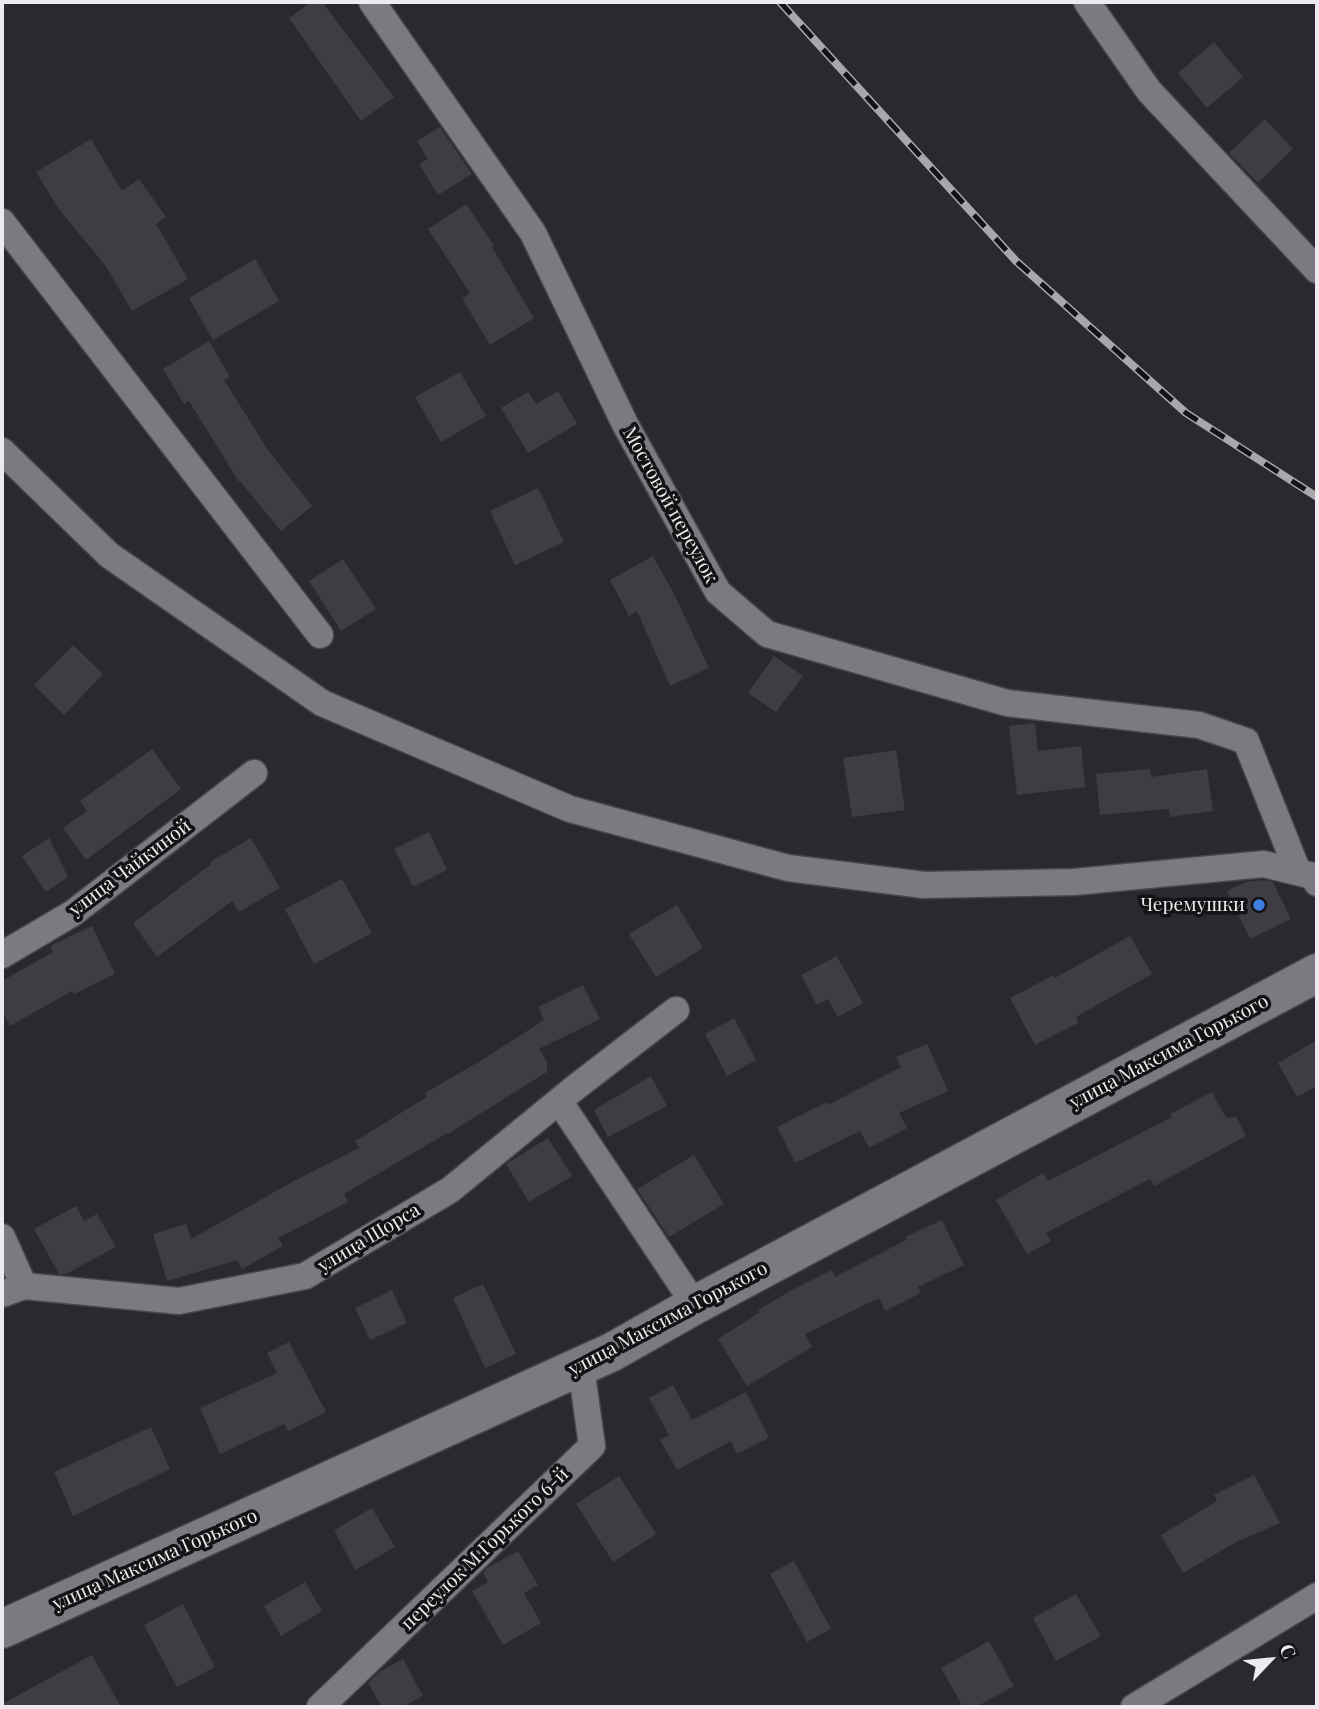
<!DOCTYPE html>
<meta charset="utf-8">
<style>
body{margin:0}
#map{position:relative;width:1319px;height:1709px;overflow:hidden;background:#2b292f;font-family:"Playfair Display",serif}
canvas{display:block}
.frame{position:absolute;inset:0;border:4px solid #edebef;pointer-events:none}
.north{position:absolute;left:1235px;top:1625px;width:70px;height:70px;-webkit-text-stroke:5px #131315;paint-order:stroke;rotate:64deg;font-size:19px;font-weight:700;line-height:28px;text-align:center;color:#edebef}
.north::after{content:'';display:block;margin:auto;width:24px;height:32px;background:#edebef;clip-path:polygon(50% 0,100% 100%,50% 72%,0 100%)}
</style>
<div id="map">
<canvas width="1319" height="1709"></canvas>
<div class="frame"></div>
<div class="north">С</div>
</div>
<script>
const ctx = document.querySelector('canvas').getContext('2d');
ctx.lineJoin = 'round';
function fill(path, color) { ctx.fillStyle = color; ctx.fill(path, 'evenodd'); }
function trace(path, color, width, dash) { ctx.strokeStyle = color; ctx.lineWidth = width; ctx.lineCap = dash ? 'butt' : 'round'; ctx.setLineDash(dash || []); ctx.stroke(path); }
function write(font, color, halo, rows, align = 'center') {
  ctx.font = font + ' "Playfair Display",serif'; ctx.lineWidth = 7; ctx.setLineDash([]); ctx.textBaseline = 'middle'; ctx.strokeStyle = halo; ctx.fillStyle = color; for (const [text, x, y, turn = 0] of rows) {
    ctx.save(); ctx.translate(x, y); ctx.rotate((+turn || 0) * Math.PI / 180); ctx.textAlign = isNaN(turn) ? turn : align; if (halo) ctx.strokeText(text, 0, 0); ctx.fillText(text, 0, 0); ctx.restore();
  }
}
fill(new Path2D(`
 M311,2H322L394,97L361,121L289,18Z
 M1214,42L1243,77L1207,108L1178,73Z
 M1265,119L1293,149L1258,183L1229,153Z
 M440,127L472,174L438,195L419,164L428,159L417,141Z
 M91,139L122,191L139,179L166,217L156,224L188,279L132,311L105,265L58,208L36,172Z
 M466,204L494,246L492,247L534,318L490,345L462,298L470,293L428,229Z
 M255,259L279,301L213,340L189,298Z
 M209,341L230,377L224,380L268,450L312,506L281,531L240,481L239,482L189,401L184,404L163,369Z
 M460,372L486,416L441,442L415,397Z
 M558,391L577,424L528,453L501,408L528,392L536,404Z
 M538,488L564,542L515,565L490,511Z
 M653,556L674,594L709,668L670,686L637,611L629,616L610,580Z
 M343,559L376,609L341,631L309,581Z
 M73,645L103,674L64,715L34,685Z
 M774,656L803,676L776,712L748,693Z
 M1035,723L1038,751L1081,746L1085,787L1017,795L1009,726Z
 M152,749L181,789L86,860L63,828L87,811L80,801Z
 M896,750L905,810L852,817L843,758Z
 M1150,769L1151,777L1207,769L1213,811L1170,817L1169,809L1100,815L1096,774Z
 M429,832L447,870L413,887L394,849Z
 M49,838L68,877L46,892L22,856Z
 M251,838L280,888L239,912L232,901L157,957L133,923L211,864L210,862Z
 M342,879L372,933L314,964L285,909Z
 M1263,880L1273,882L1291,919L1250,939L1227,891L1246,882Z
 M677,905L703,948L656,977L629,934Z
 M92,926L115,974L74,994L72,991L10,1026L2,1011V981L53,952L50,946Z
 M1130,936L1152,974L1076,1017L1078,1023L1035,1045L1010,998L1054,975L1055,978Z
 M837,956L863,1003L838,1017L828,999L817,1005L801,975Z
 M583,985L600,1019L539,1049L547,1062V1072L448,1134L447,1133L344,1194L348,1202L278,1238L283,1246L242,1269L237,1260L167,1281L153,1234L186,1224L191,1239L292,1182L359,1148L355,1141L427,1097L425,1093L482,1060L544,1020L538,1007Z
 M734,1018L756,1060L727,1076L705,1034Z
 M1317,1040V1086L1297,1097L1278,1063Z
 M927,1044L948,1091L899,1113L907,1128L869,1148L860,1131L795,1163L777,1127L827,1102L828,1105L901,1067L896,1057Z
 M651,1076L667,1106L608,1137L594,1110Z
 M1212,1092L1226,1118L1236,1117L1246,1136L1154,1186L1150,1179L1046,1233L1051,1241L1027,1254L996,1200L1043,1173L1048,1181L1172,1117L1170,1114Z
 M548,1138L572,1176L529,1202L506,1164Z
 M694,1155L724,1204L669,1237L637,1189Z
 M76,1206L84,1221L97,1214L116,1247L66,1274H59L34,1229Z
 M942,1220L964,1265L918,1287L921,1293L885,1311L879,1298L805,1334L812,1347L747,1386L718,1339L760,1312L758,1310L792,1290L832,1270L835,1277L906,1240L905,1237Z
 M483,1284L516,1354L485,1368L453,1298Z
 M392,1290L407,1323L370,1340L355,1308Z
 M289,1342L326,1412L288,1431L284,1424L220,1454L200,1408L277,1373L267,1353Z
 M673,1385L692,1420L746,1392L769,1438L737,1454L731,1441L677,1470L660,1440L669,1435L649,1398Z
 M151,1427L170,1469L73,1516L54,1472Z
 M1254,1475L1280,1523L1236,1542L1183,1573L1161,1535L1217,1501L1214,1495Z
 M619,1476L656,1534L613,1562L576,1504Z
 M372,1508L395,1547L355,1570L334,1530Z
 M518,1551L538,1585L524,1593L541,1623L503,1645L472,1591L488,1582L483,1573L487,1568Z
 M794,1561L831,1629L807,1642L770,1574Z
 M305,1582L322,1611L281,1636L264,1606Z
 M1076,1594L1101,1636L1056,1661L1033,1618Z
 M183,1604L215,1667L177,1687L144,1625Z
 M989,1641L1014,1686L976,1707H963L941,1668Z
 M92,1655L121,1707H2V1704Z
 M403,1659L423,1696L402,1707H382L368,1683L379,1672Z`), '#3f3d43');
const street = new Path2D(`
 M372,2L533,233L625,424L718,592L767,634L1007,703L1199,725L1246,741L1298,872
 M1087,2L1149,91L1317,270
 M2,222L320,635
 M2,451L109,555L322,703L570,809L788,868L924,885L1074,882L1264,864L1313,876L1317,883
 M2,955L73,913L254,773
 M559,1101L695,1305
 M2,1237L24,1286
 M2,1294L24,1286L179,1301L305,1276L450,1190L576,1087L676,1010
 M320,1707L592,1446L581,1367
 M1134,1707L1317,1596`);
const secondary = new Path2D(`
 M2,1629L612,1352L695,1305L1317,973`);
trace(street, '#48464b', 29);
trace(secondary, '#48464b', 41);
trace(street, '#7c7a81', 26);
trace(secondary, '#7c7a81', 38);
const rail = new Path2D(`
 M780,2L1016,261L1186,413L1317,497`);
trace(rail, '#a9a7ac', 8);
trace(rail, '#131315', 5, [16]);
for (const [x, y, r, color] of [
 [1259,905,7,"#3f7fe0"]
]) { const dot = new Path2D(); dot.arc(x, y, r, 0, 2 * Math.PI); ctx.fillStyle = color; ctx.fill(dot); trace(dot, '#131315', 2.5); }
write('19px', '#edebef', '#131315', [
 ["Мостовой переулок",670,505,61],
 ["улица Чайкиной",130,868,-37],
 ["улица Максима Горького",1169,1052,-28],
 ["улица Щорса",369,1238,-31],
 ["улица Максима Горького",668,1319,-28],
 ["переулок М.Горького 6-й",485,1549,-44],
 ["улица Максима Горького",155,1560,-24]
]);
write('19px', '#edebef', '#131315', [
 ["Черемушки",1245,905]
], 'right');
</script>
